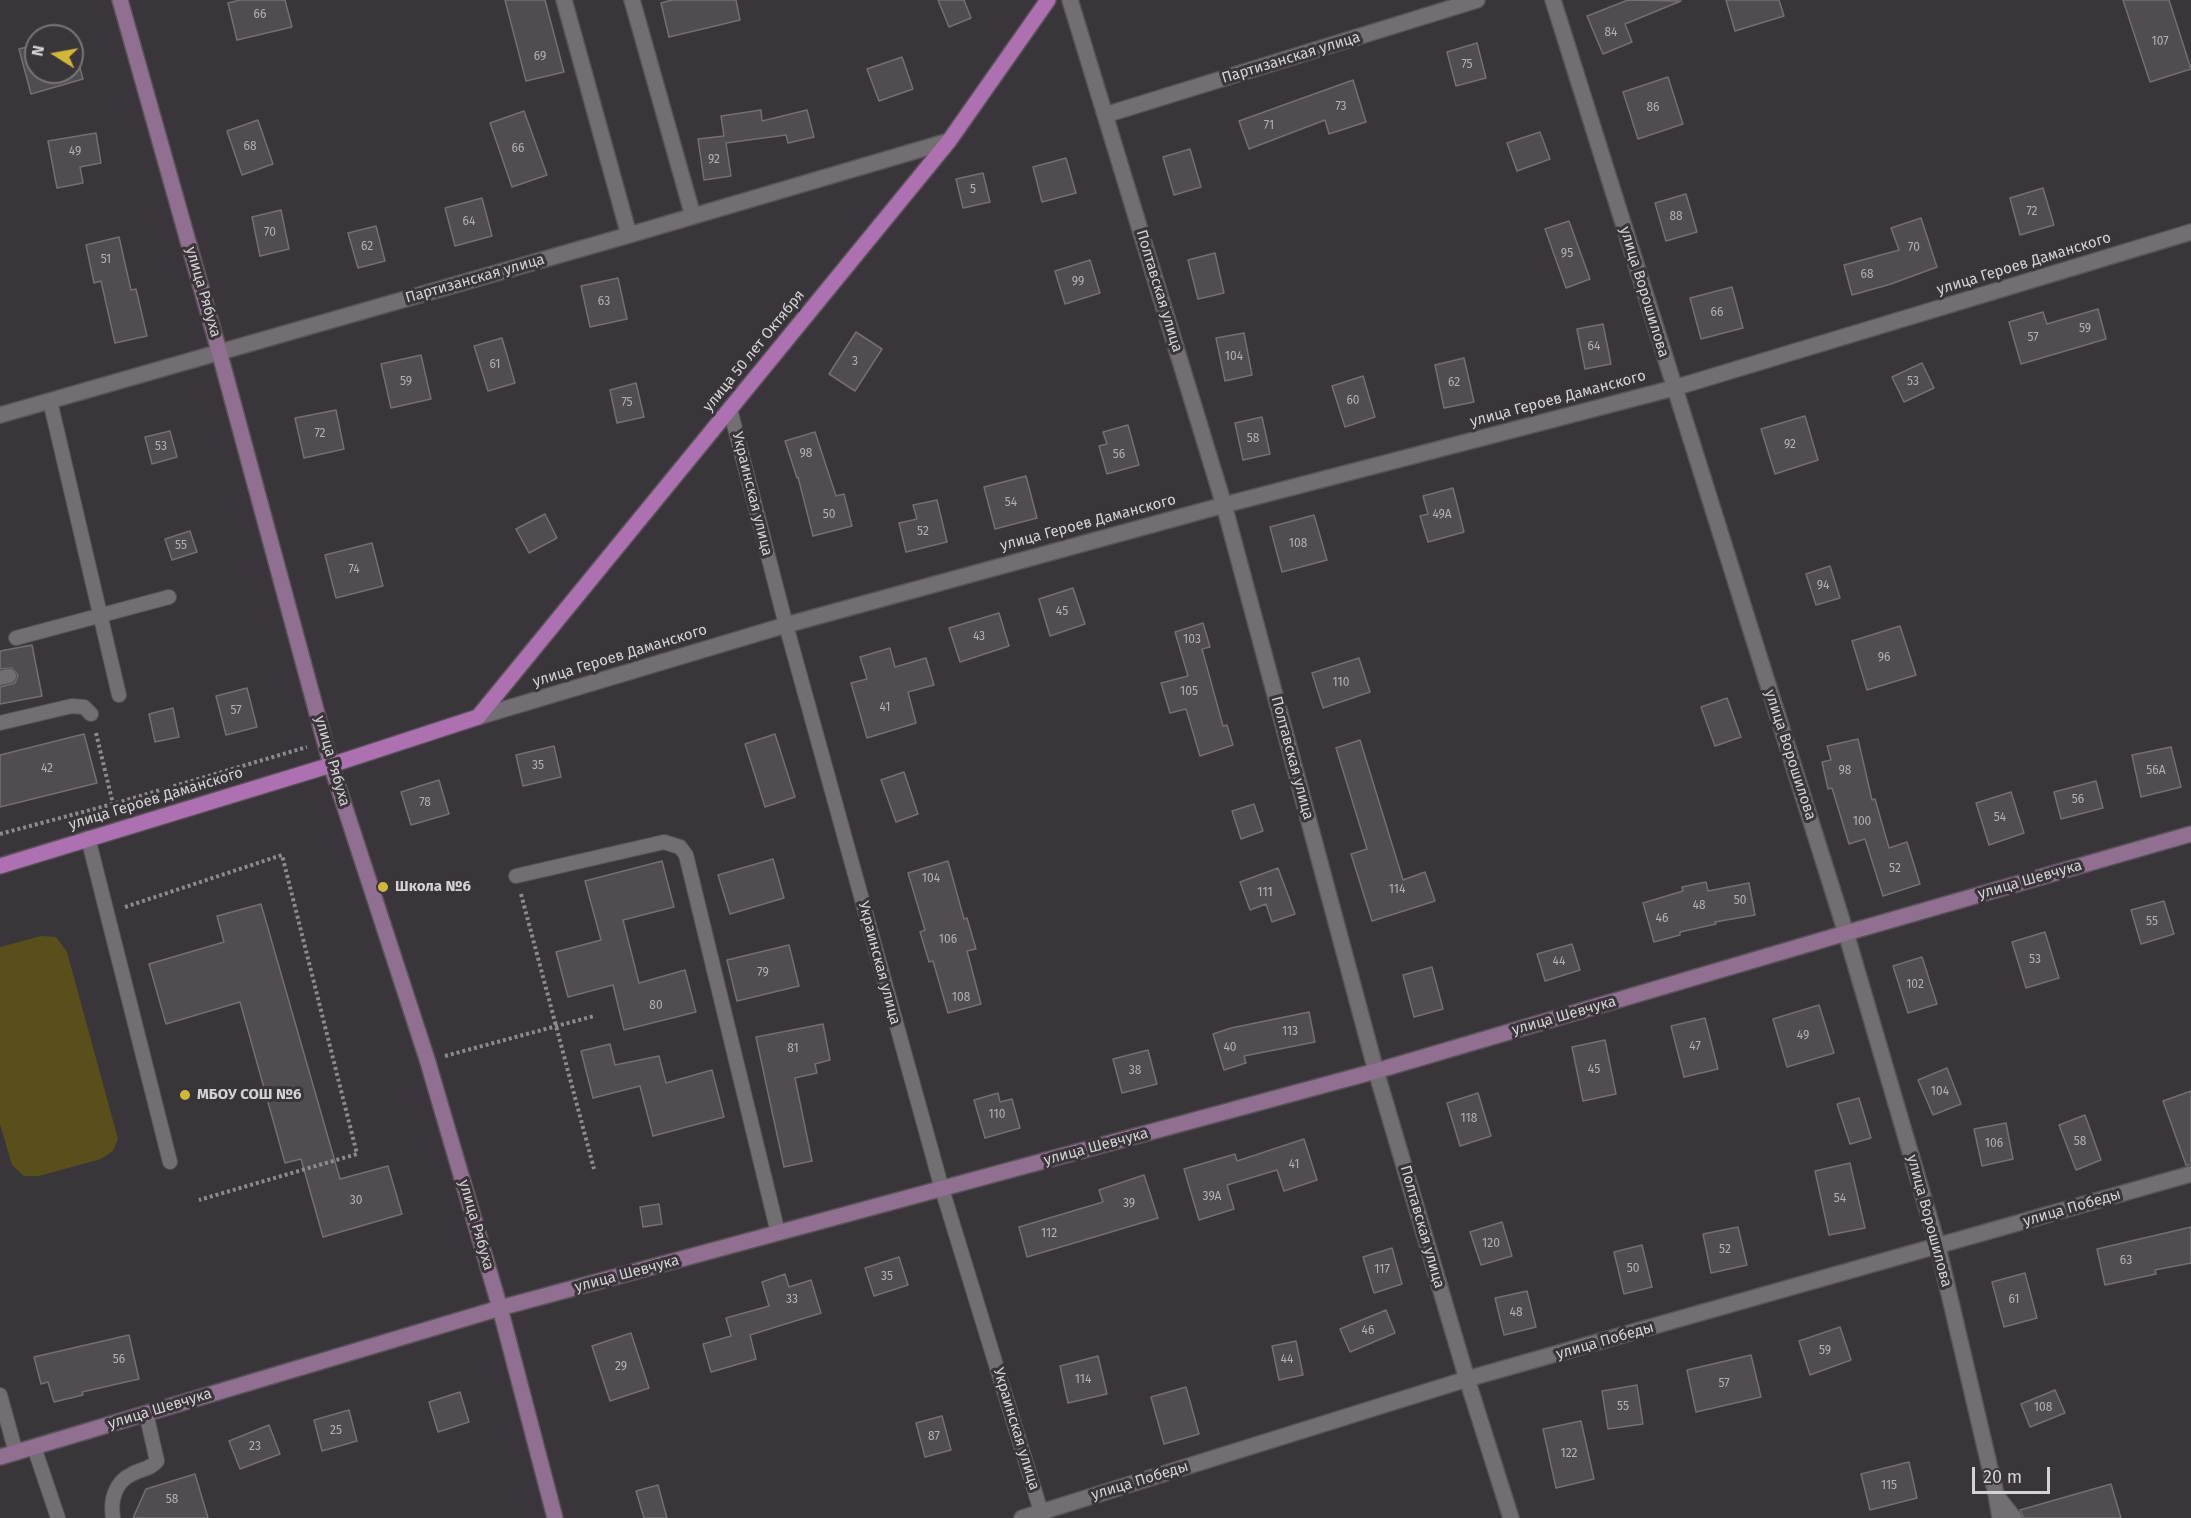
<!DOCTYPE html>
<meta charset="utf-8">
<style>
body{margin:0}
#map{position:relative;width:2191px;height:1518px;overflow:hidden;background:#3a353a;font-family:"Fira Sans",sans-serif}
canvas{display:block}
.north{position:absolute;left:24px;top:24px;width:60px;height:60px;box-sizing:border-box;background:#3a353a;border:2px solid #787478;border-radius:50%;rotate:281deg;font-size:16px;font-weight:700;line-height:24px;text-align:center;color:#d5d2d5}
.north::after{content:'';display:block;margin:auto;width:21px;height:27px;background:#d0b837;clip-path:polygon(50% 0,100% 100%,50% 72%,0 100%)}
.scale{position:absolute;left:1972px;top:1467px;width:78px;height:27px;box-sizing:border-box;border:3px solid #d5d2d5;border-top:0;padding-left:8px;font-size:18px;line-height:21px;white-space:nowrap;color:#d5d2d5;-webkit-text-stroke:4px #3a353a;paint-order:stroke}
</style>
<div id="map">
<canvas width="2191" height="1518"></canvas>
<div class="north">N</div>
<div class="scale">20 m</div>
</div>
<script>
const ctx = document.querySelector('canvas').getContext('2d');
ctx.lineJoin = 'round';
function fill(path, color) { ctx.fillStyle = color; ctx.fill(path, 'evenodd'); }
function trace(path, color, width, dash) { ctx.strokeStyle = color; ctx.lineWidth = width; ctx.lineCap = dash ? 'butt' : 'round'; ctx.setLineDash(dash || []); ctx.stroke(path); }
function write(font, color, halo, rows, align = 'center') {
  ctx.font = font + ' "Fira Sans",sans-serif'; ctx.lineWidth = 6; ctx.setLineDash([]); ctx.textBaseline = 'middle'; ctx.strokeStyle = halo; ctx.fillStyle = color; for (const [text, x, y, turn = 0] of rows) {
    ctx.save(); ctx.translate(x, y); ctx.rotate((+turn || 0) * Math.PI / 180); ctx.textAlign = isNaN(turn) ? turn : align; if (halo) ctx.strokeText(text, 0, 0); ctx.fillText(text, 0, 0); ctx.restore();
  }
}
fill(new Path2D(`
 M41,936L56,937L67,952L118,1139L113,1151L101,1159L39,1176H24L12,1165L0,1124V947Z`), '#594f1a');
const building = new Path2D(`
 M240,0H285L292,27L237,40L228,3Z
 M505,0H545L564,72L526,81Z
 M672,0H736L740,20L669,37L661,3Z
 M938,0H964L971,18L949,27Z
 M1628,0L1681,1L1625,24L1632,42L1603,54L1587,16Z
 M1726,0H1779L1784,16L1735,31Z
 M2123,0H2169L2191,69L2150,82Z
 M72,39L83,79L31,94L19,49L36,45V72H72Z
 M1477,43L1486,78L1456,86L1447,52Z
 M902,57L913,89L879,101L867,69Z
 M1668,77L1683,124L1638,139L1623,92Z
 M1353,80L1366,122L1329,134L1325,120L1249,149L1239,121Z
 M761,110L762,121L807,110L814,137L788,143L786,135L726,143L731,176L704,180L698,139L724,136L721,116Z
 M524,111L547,175L512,187L490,123Z
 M258,120L273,164L242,175L227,131Z
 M1540,132L1550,159L1517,171L1507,143Z
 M96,133L101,163L80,167L83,183L57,188L48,141Z
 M1190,149L1201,187L1174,195L1163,157Z
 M1066,158L1076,193L1042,202L1033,167Z
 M983,173L990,202L963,208L956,179Z
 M2043,188L2054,225L2020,235L2010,198Z
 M1686,194L1697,232L1666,241L1655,203Z
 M482,198L492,236L455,246L445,208Z
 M281,210L289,249L260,256L252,217Z
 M1921,218L1937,267L1891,284L1852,295L1844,265L1899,250L1891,228Z
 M1569,221L1590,279L1566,288L1545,229Z
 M376,226L385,261L358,268L348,233Z
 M119,237L131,290L136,289L147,336L115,343L101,281L94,283L86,245Z
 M1215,253L1224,293L1198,299L1188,260Z
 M1090,260L1100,293L1065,304L1055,271Z
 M618,278L627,319L590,327L581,286Z
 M1732,287L1743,328L1701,339L1690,298Z
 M2098,309L2106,339L2021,364L2009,322L2043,312L2047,324Z
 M1603,324L1611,364L1585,369L1577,329Z
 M856,332L882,349L855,391L829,374Z
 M1244,333L1252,375L1225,381L1216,338Z
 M502,338L515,383L488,391L474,346Z
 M421,355L431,399L391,408L381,364Z
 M1464,358L1474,402L1444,408L1435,365Z
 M1922,363L1934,388L1904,402L1892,377Z
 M1363,376L1375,417L1345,427L1332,386Z
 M636,383L644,417L617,423L610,390Z
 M336,410L344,449L304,458L295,418Z
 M1805,416L1818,460L1775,474L1761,429Z
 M1262,417L1270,454L1243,460L1235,423Z
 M1128,425L1139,465L1107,474L1099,446L1107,444L1103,432Z
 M170,431L177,457L152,464L145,437Z
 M815,432L836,496L844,494L852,526L813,536L798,477L797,478L785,441Z
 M1026,476L1037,518L995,529L984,487Z
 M1453,488L1464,532L1428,542L1420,516L1428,514L1423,496Z
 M937,500L947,542L906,552L899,523L917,519L913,505Z
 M545,514L557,538L529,553L516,529Z
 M1314,515L1327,560L1282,572L1270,527Z
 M190,531L197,552L172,560L165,539Z
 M372,543L383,586L336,598L325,555Z
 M1830,566L1840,598L1816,605L1806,574Z
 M1073,588L1085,624L1050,636L1039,599Z
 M999,613L1009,646L960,662L949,628Z
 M1203,623L1210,647L1202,649L1223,726L1227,725L1233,745L1200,756L1186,709L1170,713L1161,683L1188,676L1175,632Z
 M1900,626L1916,675L1867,690L1852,641Z
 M32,645L42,696L0,704V687L15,683L18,675L12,668L0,669V651Z
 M890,648L895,667L926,658L934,685L908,692L916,723L867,738L851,683L867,679L860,657Z
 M1359,658L1370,692L1323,708L1312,673Z
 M247,688L257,727L226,735L216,696Z
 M1727,698L1741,737L1715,746L1701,707Z
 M173,708L179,737L155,742L149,714Z
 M84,734L97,783L0,807V755Z
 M775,734L795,797L765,807L745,744Z
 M1858,739L1872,800L1875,799L1889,848L1907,842L1920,884L1883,896L1865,839L1849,844L1832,788L1828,789L1822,762L1831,760L1827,746Z
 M1360,740L1403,880L1425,872L1435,901L1372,921L1351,854L1367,849L1336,748Z
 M554,746L561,777L523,786L516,755Z
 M2171,747L2181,787L2141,797L2132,755Z
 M904,772L918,814L896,822L881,780Z
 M439,780L449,814L411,825L401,792Z
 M2096,781L2103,808L2061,819L2054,792Z
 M2011,792L2024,833L1989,845L1976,803Z
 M1254,804L1263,831L1241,839L1232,811Z
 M773,859L784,898L730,914L718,875Z
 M662,861L674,907L623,920L639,983L685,970L696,1012L624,1030L613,985L568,997L556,952L601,940L585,881Z
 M948,861L964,919L967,918L976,949L967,951L981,1004L948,1013L933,961L929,962L920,932L925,930L908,873Z
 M1278,868L1295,914L1272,922L1266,904L1250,910L1240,882Z
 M1706,882L1708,891L1749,883L1755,915L1715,922L1716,924L1680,932V935L1654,942L1643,903L1683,891L1682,887Z
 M2164,901L2174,934L2141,944L2131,910Z
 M261,904L340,1179L388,1166L402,1214L323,1237L301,1159L285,1163L240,1002L166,1024L149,964L224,942L217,916Z
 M2045,932L2059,978L2026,988L2012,942Z
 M1572,944L1580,970L1545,981L1537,954Z
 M789,945L799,986L737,1001L727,960Z
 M1922,957L1937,1004L1908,1013L1893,966Z
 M1432,967L1443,1009L1414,1017L1403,975Z
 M1819,1005L1834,1053L1787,1067L1773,1019Z
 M1309,1012L1315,1042L1244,1056L1246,1063L1224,1070L1213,1034L1231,1028Z
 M1705,1018L1718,1069L1684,1077L1671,1026Z
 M823,1024L830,1060L815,1064L817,1073L795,1078L812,1161L784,1167L756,1037Z
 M1605,1040L1616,1094L1583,1101L1572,1047Z
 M610,1044L615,1065L659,1056L666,1083L712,1070L724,1117L653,1136L640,1086L593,1098L581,1051Z
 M1148,1050L1157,1084L1122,1093L1113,1059Z
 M1947,1068L1961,1104L1933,1115L1918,1080Z
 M2191,1091V1165H2186L2163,1101Z
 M998,1093L1000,1102L1012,1099L1020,1128L985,1138L974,1100Z
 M1478,1093L1491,1136L1460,1146L1447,1103Z
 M1859,1098L1871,1138L1850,1144L1837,1104Z
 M2085,1115L2101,1160L2076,1170L2059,1125Z
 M2006,1123L2013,1159L1982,1166L1974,1129Z
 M1304,1139L1317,1180L1284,1191L1277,1170L1227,1185L1234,1209L1199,1220L1184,1169L1235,1154L1237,1161Z
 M1850,1163L1865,1228L1829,1235L1815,1171Z
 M1144,1175L1158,1218L1027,1257L1019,1227L1103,1202L1099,1190Z
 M659,1204L662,1224L643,1227L640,1207Z
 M1502,1222L1512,1256L1481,1265L1470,1232Z
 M1738,1227L1747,1265L1711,1273L1703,1234Z
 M2191,1227V1263L2155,1270L2156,1274L2105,1285L2097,1249Z
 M1642,1245L1652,1287L1624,1294L1614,1252Z
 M1392,1248L1402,1284L1374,1293L1363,1257Z
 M899,1257L908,1285L874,1296L865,1268Z
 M2025,1273L2037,1318L2004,1327L1992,1282Z
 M785,1274L789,1287L811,1280L821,1313L750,1335L756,1359L711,1372L703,1344L731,1336L726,1318L769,1306L762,1282Z
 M1527,1291L1536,1327L1504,1335L1495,1298Z
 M1386,1310L1395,1333L1350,1352L1340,1329Z
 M1840,1327L1851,1360L1810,1375L1799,1341Z
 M631,1333L649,1388L610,1401L592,1346Z
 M129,1335L139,1379L82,1392L83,1395L54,1402L48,1382L41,1384L34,1357Z
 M1296,1341L1303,1375L1279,1380L1272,1346Z
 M1751,1355L1761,1397L1696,1412L1687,1370Z
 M1098,1356L1107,1394L1068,1403L1060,1366Z
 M1637,1385L1643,1424L1608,1429L1602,1391Z
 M1186,1387L1199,1434L1164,1444L1151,1397Z
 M2055,1390L2065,1413L2030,1427L2021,1404Z
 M460,1392L469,1422L438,1432L429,1402Z
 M349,1410L357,1441L322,1451L314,1420Z
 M942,1416L951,1450L925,1457L916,1423Z
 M1581,1421L1594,1479L1556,1488L1543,1429Z
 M269,1425L280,1454L240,1469L229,1441Z
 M1909,1462L1917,1498L1870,1510L1861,1474Z
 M195,1474L208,1518H133L146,1489Z
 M2111,1484L2121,1518H2024L2020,1510Z
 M658,1485L667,1518H644L636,1491Z`);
fill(building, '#514c51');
trace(building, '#746f74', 1.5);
const lane = new Path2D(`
 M50,401L119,695
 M730,409L786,625L942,1189L1043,1518
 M16,638L169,597
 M0,678L9,676
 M0,723L72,706L84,707L91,714
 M88,838L170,1162
 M516,876L664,842L680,847L686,855L778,1233
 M0,1395L16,1453
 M34,1447L58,1518
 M1996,1494L2015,1518
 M113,1518C110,1500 115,1482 132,1474C141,1469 151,1469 157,1461L146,1413`);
const street = new Path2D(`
 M564,0L629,235
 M632,0L693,216
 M1070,0L1224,505L1376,1071L1467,1379L1511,1518
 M1553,0L1846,933L1938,1247L1996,1494L2000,1518
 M1105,115L1477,0
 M0,415L629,235L949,141
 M478,717L786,625L1224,505L1674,388L2191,232
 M1022,1518L1467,1379L2191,1174`);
const secondary = new Path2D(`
 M120,0L219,351L331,765L427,1059L500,1308L555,1518
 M0,1457L500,1308L1376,1071L1846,933L2191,834`);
const primary = new Path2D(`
 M0,866L331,765L478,717L949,141L1048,0`);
trace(lane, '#575357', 16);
trace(street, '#575357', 18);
trace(secondary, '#575357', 18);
trace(primary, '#575357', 18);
trace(new Path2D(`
 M96,733L113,804
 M0,834L113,804L307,747
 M521,894L594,1169
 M125,907L282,855L357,1154L199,1200
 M445,1056L594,1016`), '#8e8a8e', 4, [3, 3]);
trace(lane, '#736e73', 14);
trace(street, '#736e73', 15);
trace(secondary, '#906f91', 15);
trace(primary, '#ad70b0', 15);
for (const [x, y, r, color] of [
 [383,887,6,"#d0b837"],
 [185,1095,6,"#d0b837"]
]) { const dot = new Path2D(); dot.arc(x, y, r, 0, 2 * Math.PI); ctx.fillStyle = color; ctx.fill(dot); trace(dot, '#3a353a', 2); }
write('12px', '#b4b0b4', null, [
 ["66",260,15],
 ["84",1611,33],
 ["107",2160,42],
 ["69",540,57],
 ["75",1467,65],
 ["73",1341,107],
 ["86",1653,108],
 ["71",1269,126],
 ["68",250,147],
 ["66",518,149],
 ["49",75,152],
 ["92",714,160],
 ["5",973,190],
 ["72",2032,212],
 ["88",1676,217],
 ["64",469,222],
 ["70",270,233],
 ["62",367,247],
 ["70",1914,248],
 ["95",1567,254],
 ["51",106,260],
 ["68",1867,275],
 ["99",1078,282],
 ["63",604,302],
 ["66",1717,313],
 ["59",2085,329],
 ["57",2033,338],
 ["64",1594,347],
 ["104",1234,357],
 ["3",855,362],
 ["61",495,365],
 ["59",406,382],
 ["53",1913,382],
 ["62",1454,383],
 ["60",1353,401],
 ["75",627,403],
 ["72",320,434],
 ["58",1253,439],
 ["92",1790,445],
 ["53",161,447],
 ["98",806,454],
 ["56",1119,455],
 ["54",1011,503],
 ["50",829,515],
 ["49А",1442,515],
 ["52",923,532],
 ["108",1298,544],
 ["55",181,546],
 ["74",354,570],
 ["94",1823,586],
 ["45",1062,612],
 ["43",979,637],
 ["103",1192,640],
 ["96",1884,658],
 ["110",1341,683],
 ["105",1189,692],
 ["41",885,708],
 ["57",236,711],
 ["35",538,766],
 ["42",47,769],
 ["98",1845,771],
 ["56А",2156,771],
 ["56",2078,800],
 ["78",425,803],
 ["54",2000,818],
 ["100",1862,822],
 ["52",1895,869],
 ["104",931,879],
 ["114",1397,890],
 ["111",1265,893],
 ["50",1740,901],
 ["48",1699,906],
 ["46",1662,919],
 ["55",2152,922],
 ["106",948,940],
 ["53",2035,960],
 ["44",1559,962],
 ["79",763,973],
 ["102",1915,985],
 ["108",961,998],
 ["80",656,1006],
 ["113",1290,1032],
 ["49",1803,1036],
 ["47",1695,1047],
 ["40",1230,1048],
 ["81",793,1049],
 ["45",1594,1070],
 ["38",1135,1071],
 ["104",1940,1092],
 ["110",997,1115],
 ["118",1469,1119],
 ["58",2080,1142],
 ["106",1994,1144],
 ["41",1294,1165],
 ["39А",1212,1197],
 ["54",1840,1199],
 ["30",356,1201],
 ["39",1129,1204],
 ["112",1049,1234],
 ["120",1491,1244],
 ["52",1725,1250],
 ["63",2126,1261],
 ["50",1633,1269],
 ["117",1382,1270],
 ["35",887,1277],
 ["33",792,1300],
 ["61",2014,1300],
 ["48",1516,1313],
 ["46",1368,1331],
 ["59",1825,1351],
 ["56",119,1360],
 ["44",1287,1360],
 ["29",621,1367],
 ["114",1083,1380],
 ["57",1724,1384],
 ["55",1623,1407],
 ["108",2043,1408],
 ["25",336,1431],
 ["87",934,1437],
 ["23",255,1447],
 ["122",1569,1454],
 ["115",1889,1486],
 ["58",172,1500]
]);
write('15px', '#d5d2d5', '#3a353a', [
 ["Партизанская улица",1291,58,-17],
 ["улица Героев Даманского",2024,264,-17],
 ["Партизанская улица",475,279,-16],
 ["Полтавская улица",1159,291,73],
 ["улица Рябуха",203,292,74],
 ["улица Ворошилова",1644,292,73],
 ["улица 50 лет Октября",754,351,-51],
 ["улица Героев Даманского",1558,399,-15],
 ["Украинская улица",752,494,76],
 ["улица Героев Даманского",1088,523,-15],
 ["улица Героев Даманского",620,656,-17],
 ["улица Ворошилова",1790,755,72],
 ["Полтавская улица",1292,758,75],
 ["улица Рябуха",332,761,74],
 ["улица Героев Даманского",156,799,-17],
 ["улица Шевчука",2030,880,-16],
 ["Украинская улица",879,963,75],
 ["улица Шевчука",1564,1016,-16],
 ["улица Шевчука",1096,1147,-15],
 ["улица Победы",2072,1208,-16],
 ["улица Ворошилова",1929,1221,75],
 ["улица Рябуха",476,1225,74],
 ["Полтавская улица",1422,1227,74],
 ["улица Шевчука",627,1274,-15],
 ["улица Победы",1605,1341,-16],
 ["улица Шевчука",160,1409,-17],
 ["Украинская улица",1016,1429,73],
 ["улица Победы",1140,1481,-17]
]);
write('bold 15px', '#d5d2d5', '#3a353a', [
 ["Школа №6",395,887],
 ["МБОУ СОШ №6",197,1095]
], 'left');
</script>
